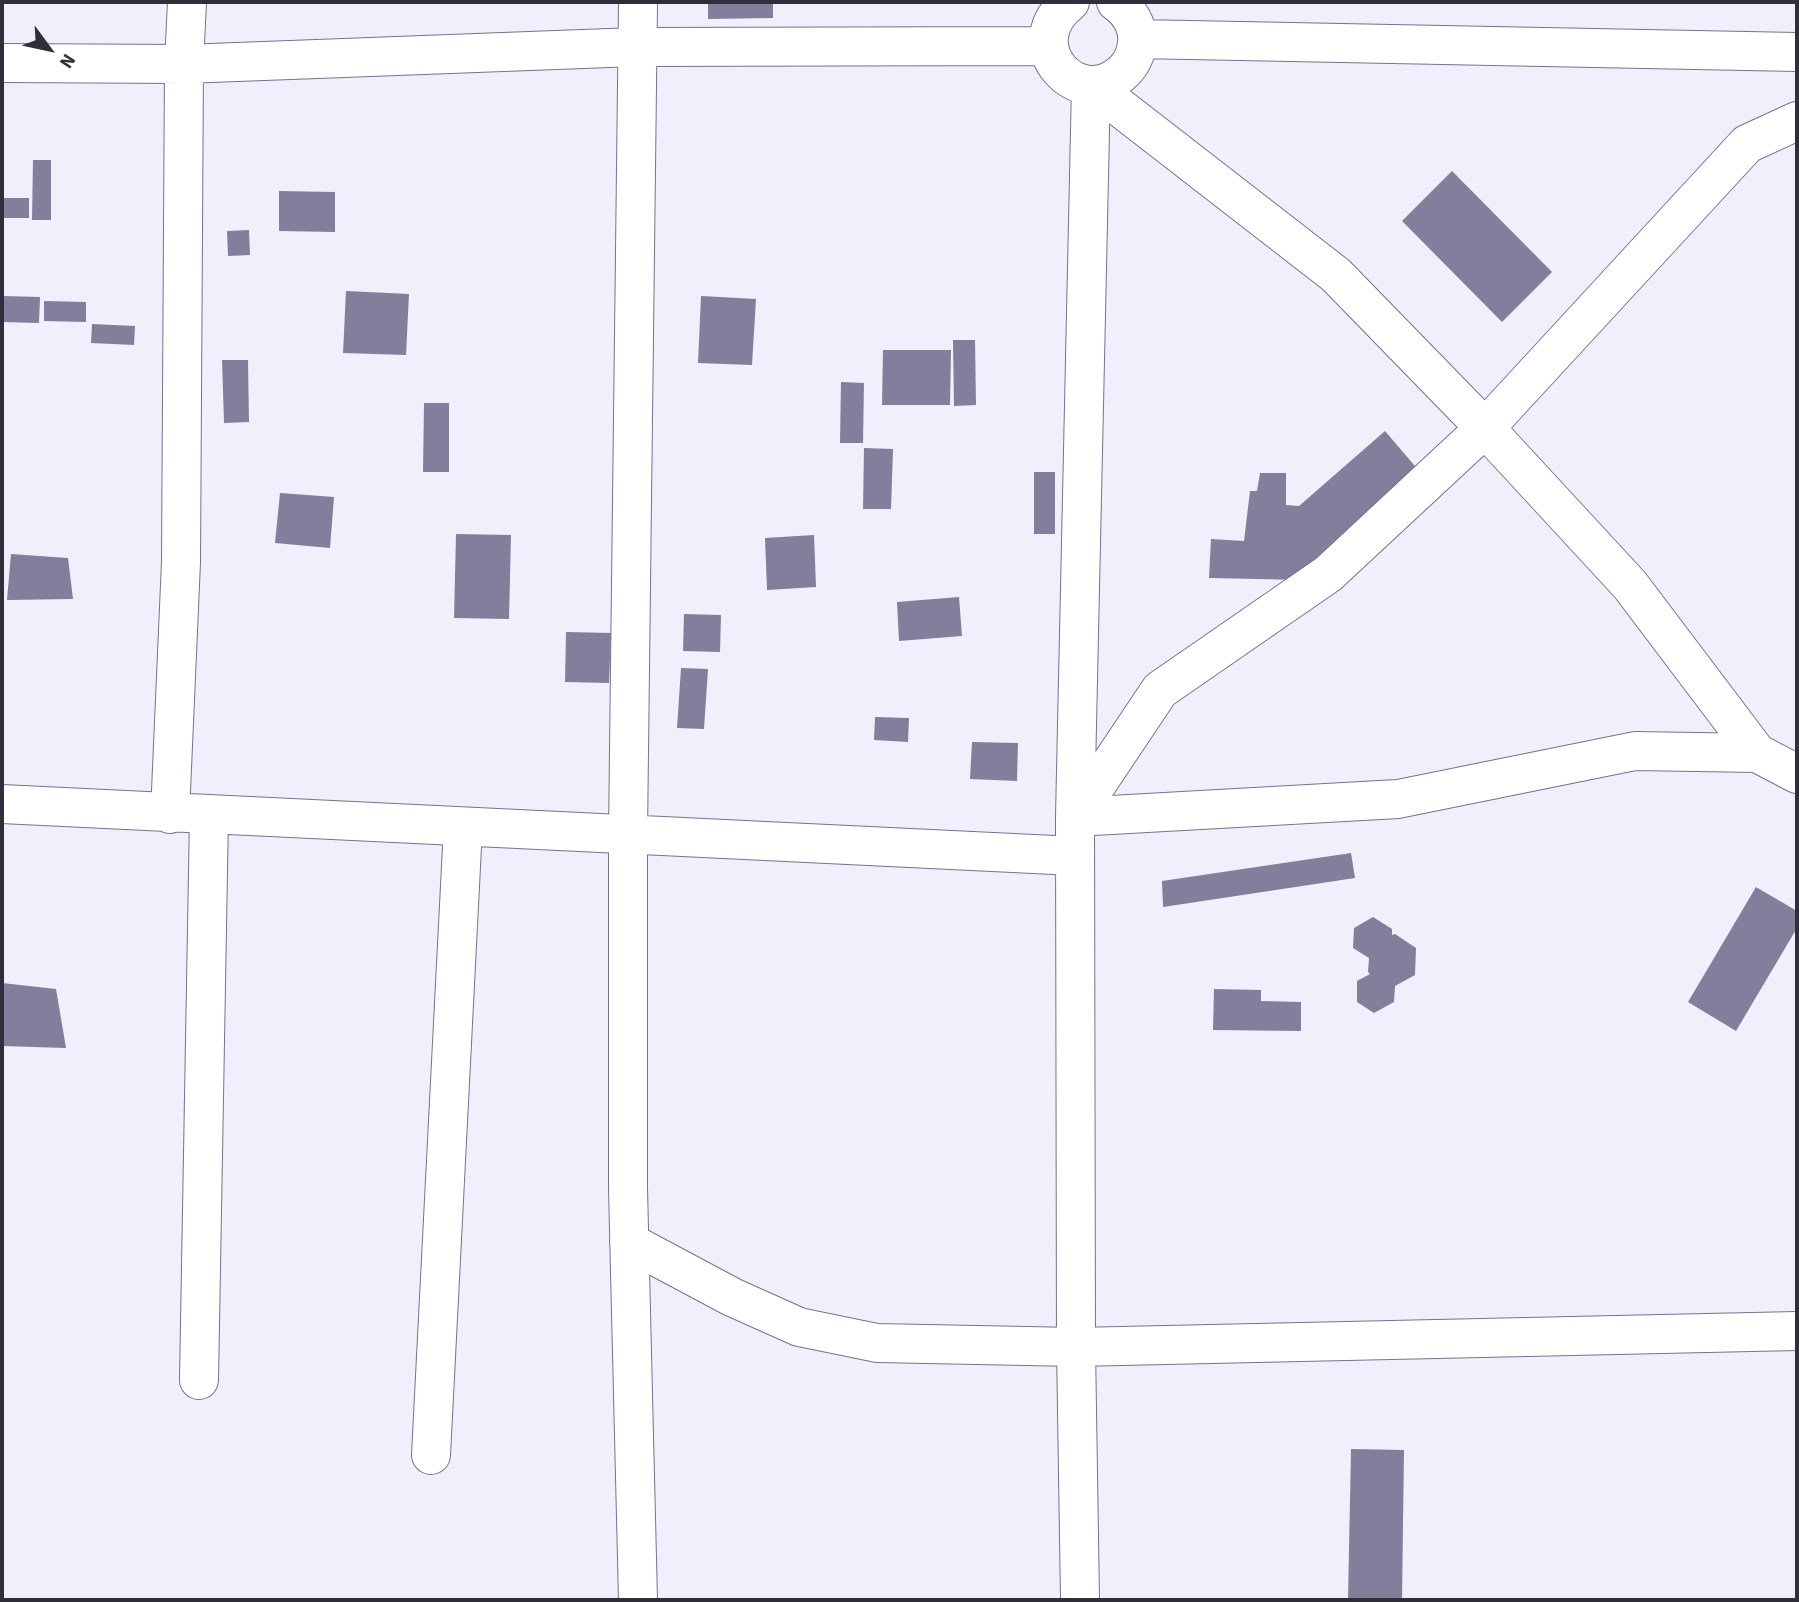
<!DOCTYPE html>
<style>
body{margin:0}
#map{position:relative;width:1799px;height:1602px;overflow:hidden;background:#f0effc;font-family:"Source Sans 3",sans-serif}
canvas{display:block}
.frame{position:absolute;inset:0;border:4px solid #302e3a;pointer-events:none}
.north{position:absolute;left:14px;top:14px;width:70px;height:70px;-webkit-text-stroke:5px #fefefe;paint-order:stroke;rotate:123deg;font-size:19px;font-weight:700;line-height:28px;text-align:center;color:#302e3a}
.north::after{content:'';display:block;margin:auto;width:24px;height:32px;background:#302e3a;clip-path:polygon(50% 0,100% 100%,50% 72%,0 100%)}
</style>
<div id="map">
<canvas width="1799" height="1602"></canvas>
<div class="frame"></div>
<div class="north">N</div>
</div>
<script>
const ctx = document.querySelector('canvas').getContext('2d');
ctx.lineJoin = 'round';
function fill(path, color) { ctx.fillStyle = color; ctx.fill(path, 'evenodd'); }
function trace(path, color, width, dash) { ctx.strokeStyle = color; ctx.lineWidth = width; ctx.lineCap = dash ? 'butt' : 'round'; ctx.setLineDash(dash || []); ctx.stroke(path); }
fill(new Path2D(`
 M708,2H773V18L708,19Z
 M33,160H51V220H32Z
 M1452,171L1552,272L1502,322L1402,221Z
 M279,191L335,192V232L279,231Z
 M2,198H29V218H2Z
 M249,230L250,255L228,256L227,231Z
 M346,291L409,294L406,355L343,353Z
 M2,296L40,297L39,323L2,322Z
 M701,296L756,299L752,365L698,363Z
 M44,301L86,302V322L44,321Z
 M92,324L135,326L134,345L91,343Z
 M953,340H975L976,405L954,406Z
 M883,350H951L950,405H882Z
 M222,360H248L249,422L224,423Z
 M841,382L864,383L863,443H840Z
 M424,403H449V472H423Z
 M1385,431L1420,472L1305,580L1209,578L1211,539L1244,541L1250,491H1257L1260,473H1286V505L1299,506Z
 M864,448L893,449L891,509H863Z
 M1034,472H1055V534H1034Z
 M280,493L334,497L330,548L275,543Z
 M456,534L511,535L509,619L454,618Z
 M814,535L816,587L767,590L765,538Z
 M11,554L68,558L73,599L7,600Z
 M959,597L962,636L899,641L897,602Z
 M684,614L721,615L720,652L683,651Z
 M566,632L611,633L609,683L565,682Z
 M681,668L708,669L704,729L677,728Z
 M875,717L909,718L908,742L874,740Z
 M972,742L1018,743L1017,781L970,779Z
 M1351,853L1355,878L1163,907L1162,881Z
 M1756,887L1797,911V928L1736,1031L1688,1002Z
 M1373,917L1392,929V935L1395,934L1416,948L1415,975L1395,986L1394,1002L1374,1013L1357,1002V981L1370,974L1368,972L1369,958L1353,948L1354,928Z
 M2,983L56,989L66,1048L2,1046Z
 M1214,989L1261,990V1001L1301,1002V1031L1213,1030Z
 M1351,1449L1404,1450L1402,1600H1348Z`), '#827e9b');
const minor = new Path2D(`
 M1070,2C1015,45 1079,115 1124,71C1132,63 1136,54 1137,43C1139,26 1129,11 1116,2
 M1138,39L1797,52
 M2,63L184,64L636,47L1048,46
 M1091,85L1336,275L1485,428L1630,585L1757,753
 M2,804L1075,856
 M170,814L181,562L184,64L187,2
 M1075,817L1160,690L1328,574L1485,428L1747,144L1797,121
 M1075,817L1398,799L1635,751L1757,753L1797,774
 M629,1242L732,1297L799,1327L877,1343L1076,1347L1797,1331
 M199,1380L209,815
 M431,1455L463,827
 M638,1600L628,1188V834L638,2
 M1080,1600L1076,1347L1075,817L1091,85`);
trace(minor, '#75728e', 40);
trace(minor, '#fff', 38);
</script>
